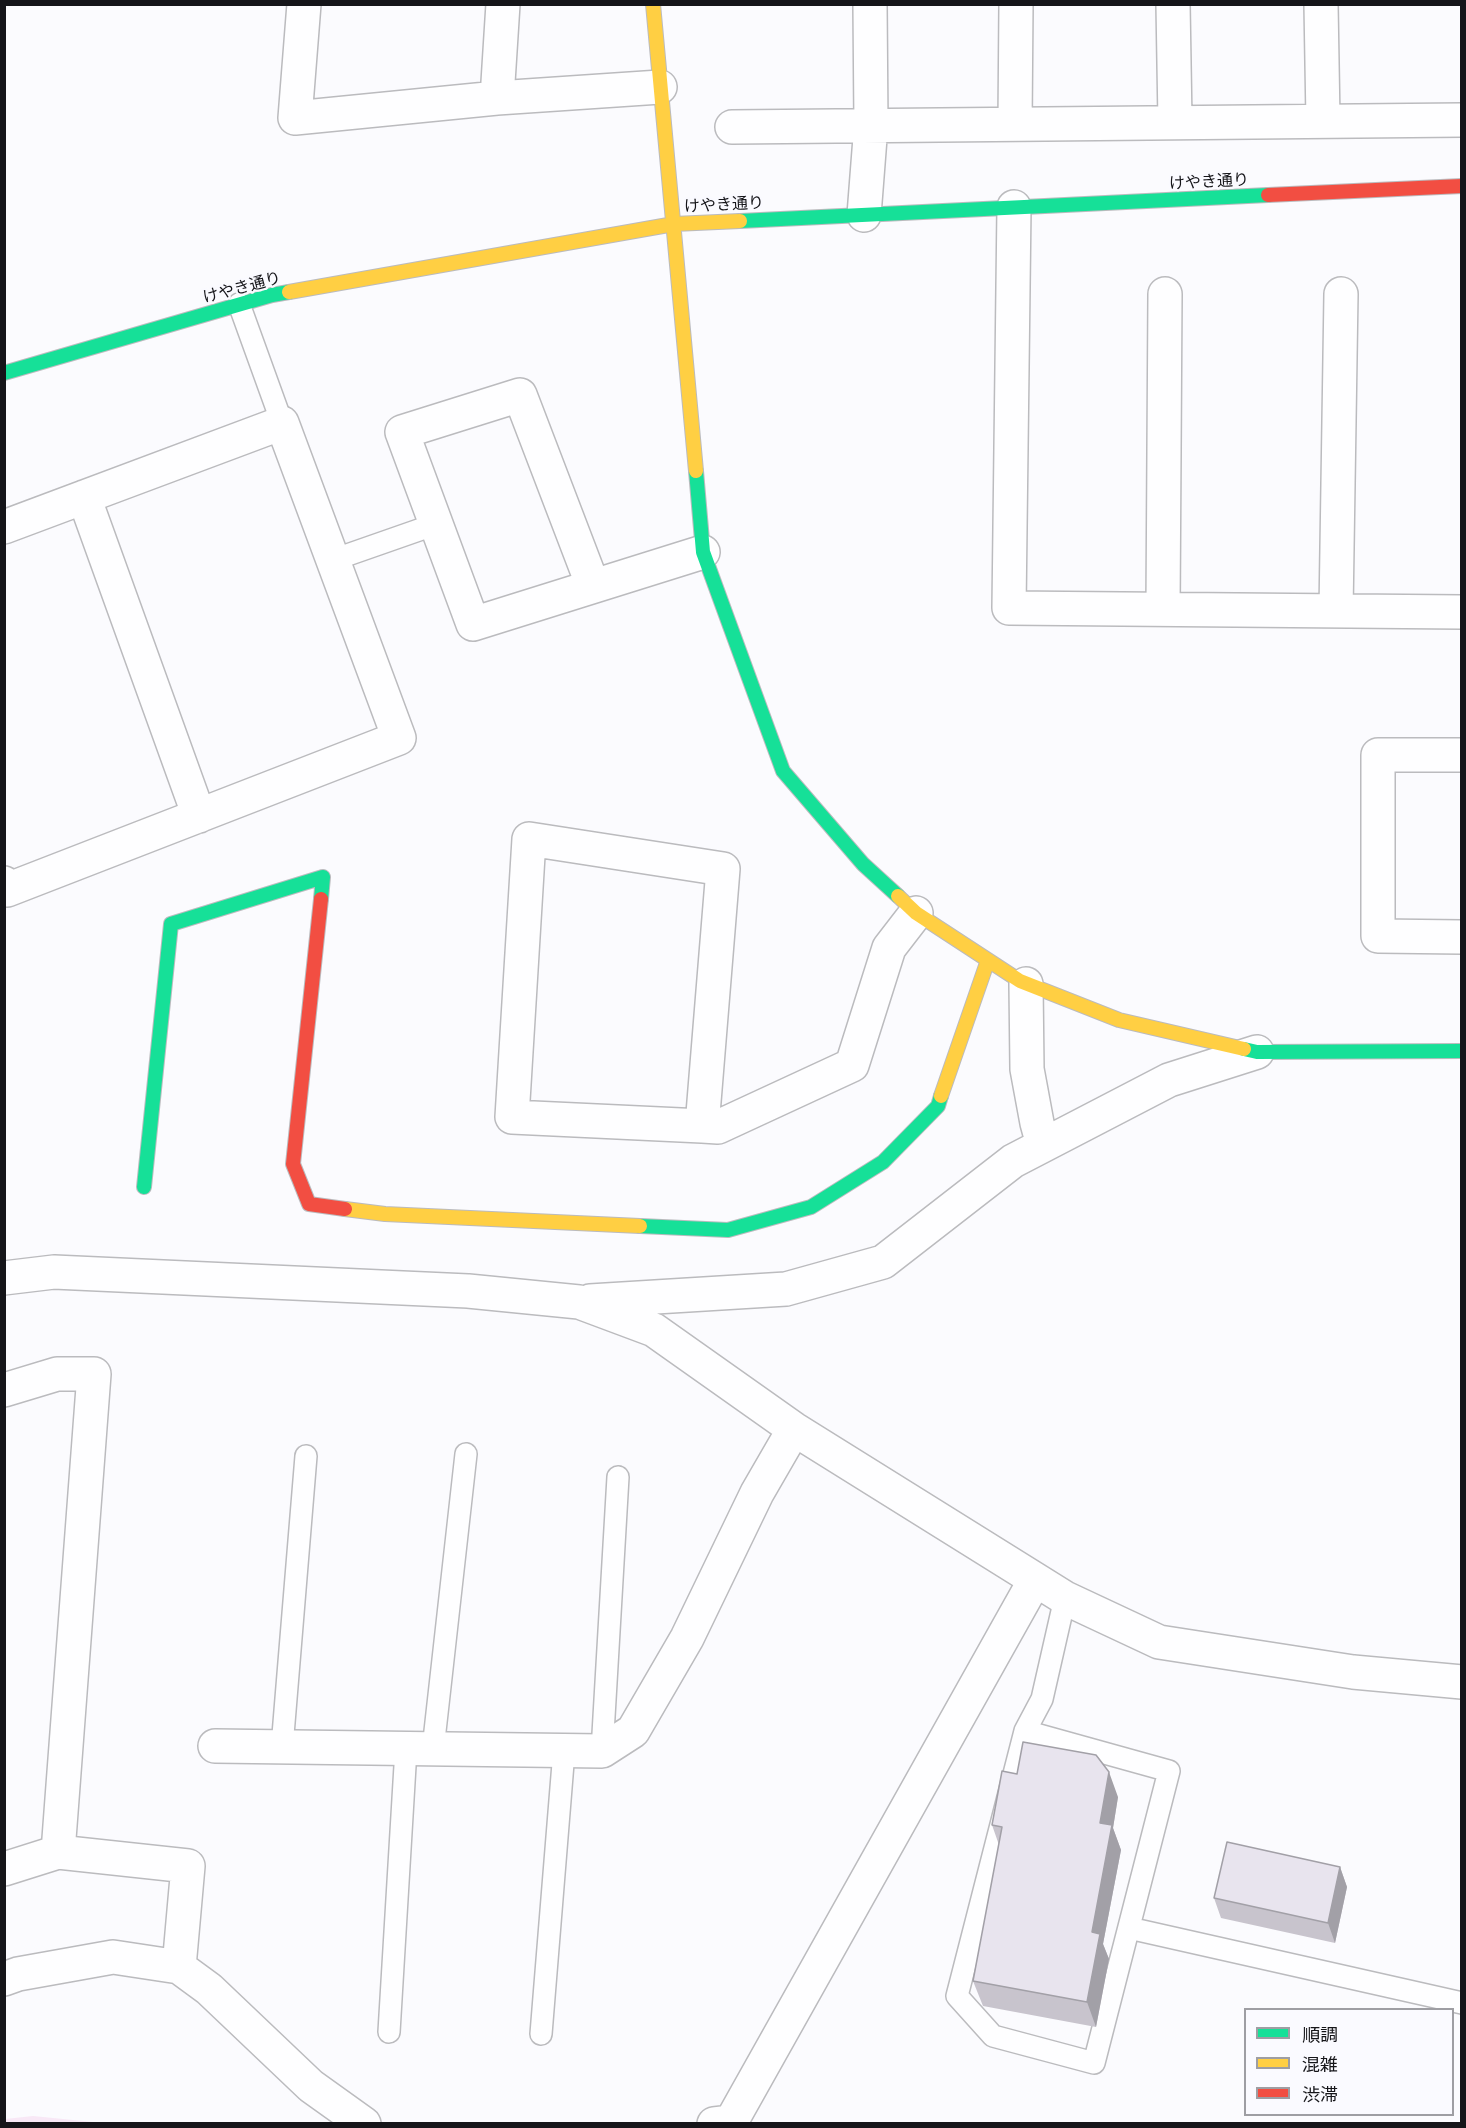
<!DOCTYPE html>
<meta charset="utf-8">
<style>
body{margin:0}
#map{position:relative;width:1466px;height:2128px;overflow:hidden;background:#fbfbfe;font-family:"Roboto Serif","Noto Sans JP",serif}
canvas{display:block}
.frame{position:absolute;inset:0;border:6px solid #151519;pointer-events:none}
.legend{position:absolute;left:1244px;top:2008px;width:210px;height:108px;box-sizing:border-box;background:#fafaff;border:2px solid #9e9ea3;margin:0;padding:8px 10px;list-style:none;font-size:18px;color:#151519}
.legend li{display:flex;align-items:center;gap:12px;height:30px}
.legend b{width:30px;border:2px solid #9e9ea3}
</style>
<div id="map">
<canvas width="1466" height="2128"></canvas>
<div class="frame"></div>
<ul class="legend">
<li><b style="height:8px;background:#16e098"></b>順調</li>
<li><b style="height:8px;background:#ffcf43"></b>混雑</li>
<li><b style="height:8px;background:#f24e42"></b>渋滞</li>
</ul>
</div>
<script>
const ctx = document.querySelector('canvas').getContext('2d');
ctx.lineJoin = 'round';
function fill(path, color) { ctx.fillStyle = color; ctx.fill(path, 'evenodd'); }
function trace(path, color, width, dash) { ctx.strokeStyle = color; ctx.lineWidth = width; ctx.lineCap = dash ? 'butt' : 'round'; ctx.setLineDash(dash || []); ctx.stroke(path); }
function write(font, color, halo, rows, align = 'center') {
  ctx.font = font + ' "Roboto Serif","Noto Sans JP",serif'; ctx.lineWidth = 4.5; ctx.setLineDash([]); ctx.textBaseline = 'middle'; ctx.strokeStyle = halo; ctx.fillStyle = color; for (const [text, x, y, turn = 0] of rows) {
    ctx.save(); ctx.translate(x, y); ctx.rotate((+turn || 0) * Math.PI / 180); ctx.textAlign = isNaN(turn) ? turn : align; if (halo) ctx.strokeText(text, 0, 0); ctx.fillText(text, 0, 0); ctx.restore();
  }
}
fill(new Path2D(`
 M33,2116L103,2123H5V2119Z`), '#f8e8f6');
const lane = new Path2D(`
 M239,304L282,423
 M333,560L436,524
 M1025,1731L957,1996L993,2036L1094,2063L1169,1771L1025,1731L1042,1699L1065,1598
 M282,1747L306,1456
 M433,1749L466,1454
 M602,1751L618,1477
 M1129,1928L1462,2003
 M389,2032L406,1749
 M541,2034L564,1751`);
const street = new Path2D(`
 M304,4L295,118L497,98L503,4
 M1173,4L1175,122
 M1321,4L1323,121
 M497,98L660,87
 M1015,124L1016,4
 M732,127L1462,120
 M1014,207L1009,608L1462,612
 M864,215L871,125L870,4
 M84,497L199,816
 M4,527L282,423L399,738L7,890L4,883
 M593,586L520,395L402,432L473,624L703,552
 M1163,609L1165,294
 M1336,611L1341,294
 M1462,755H1378V936L1462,937
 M1026,984L1027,1069L1037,1123L1043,1145
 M702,1126L723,869L529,839L512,1117L702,1126L718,1127L852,1065L889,948L916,913
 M4,1278L54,1272L468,1291L579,1302L654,1330L794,1429L1065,1598L1159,1642L1353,1672L1462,1682
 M590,1301L786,1289L883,1262L1013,1161L1169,1080L1257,1052
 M4,1390L57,1374H94L58,1852
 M215,1746L602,1751L633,1731L687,1638L757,1493L794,1429
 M4,1869L58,1852L188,1866L179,1967
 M4,1979L18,1974L113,1957L179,1967L209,1989L311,2086L364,2124
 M714,2124L731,2122L1035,1580`);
const fast = new Path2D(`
 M740,221L1268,195
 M4,373L272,295L289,292
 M696,471L703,552L783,771L863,864L898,896
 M1244,1049L1257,1052L1462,1051
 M144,1187L171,924L323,877L321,899
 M640,1226L728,1230L811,1207L883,1162L938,1106L941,1096`);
const slow = new Path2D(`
 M653,4L696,471
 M289,292L674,224L740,221
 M898,896L916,913L1020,981L1119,1020L1244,1049
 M941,1096L988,960
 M345,1209L385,1214L640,1226`);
const jam = new Path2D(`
 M1268,195L1462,186
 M321,899L293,1164L309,1204L345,1209`);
trace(lane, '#bbbbbe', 24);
trace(street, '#bbbbbe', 36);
trace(fast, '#bbbbbe', 16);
trace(slow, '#bbbbbe', 16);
trace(jam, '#bbbbbe', 16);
trace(lane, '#fefeff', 21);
trace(street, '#fefeff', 33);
trace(fast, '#16e098', 14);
trace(slow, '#ffcf43', 14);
trace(jam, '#f24e42', 14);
fill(new Path2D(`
 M1118,1797L1113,1828L1121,1850L1103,1944L1109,1959L1096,2027L983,2006L973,1981L999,1845L992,1825Z
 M1340,1867L1347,1887L1335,1943L1221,1918L1214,1898Z`), '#c8c4cd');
fill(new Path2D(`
 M1109,1772L1118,1797L1113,1828L1121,1850L1103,1944L1109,1959L1096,2027L1087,2002L1100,1823Z
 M1340,1867L1347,1887L1335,1943L1328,1923Z`), '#a2a0a7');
const building = new Path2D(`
 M1023,1742L1096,1755L1109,1772L1100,1823L1112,1825L1092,1932L1100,1934L1087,2002L973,1981L1002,1827L992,1825L1002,1771L1017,1774Z
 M1227,1842L1340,1867L1328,1923L1214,1898Z`);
fill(building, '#e8e4ee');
trace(building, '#a2a0a7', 1.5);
write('16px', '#151519', '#fafaff', [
 ["けやき通り",1209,182,-3],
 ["けやき通り",724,205,-3],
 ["けやき通り",242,288,-15]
]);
</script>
